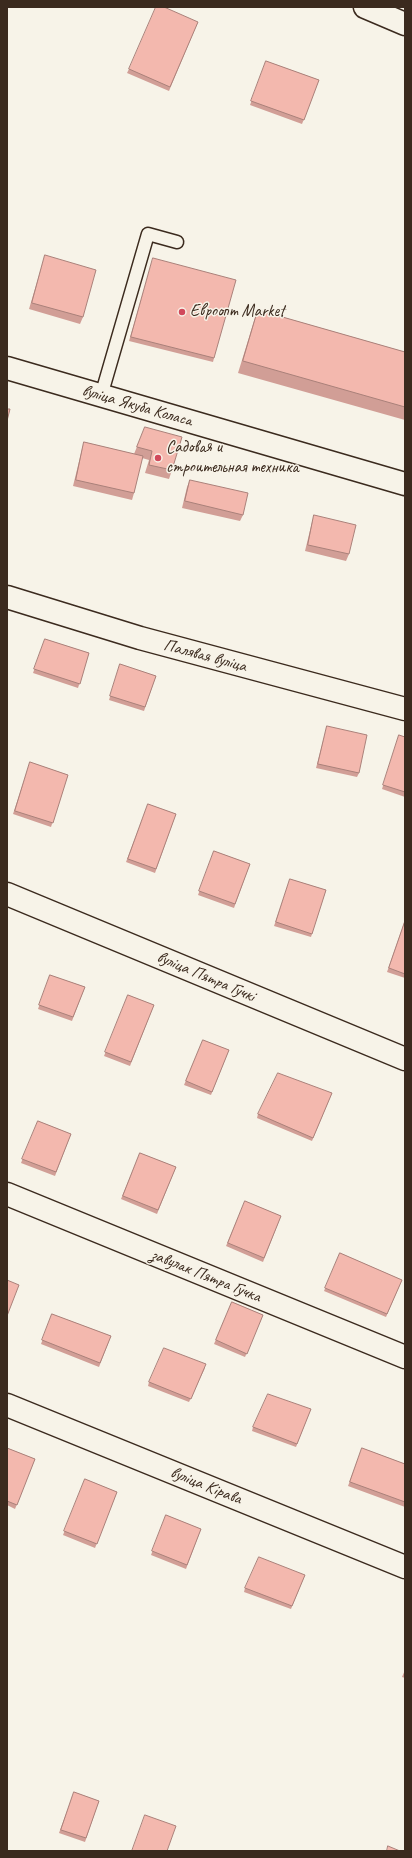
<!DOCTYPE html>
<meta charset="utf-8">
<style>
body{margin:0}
#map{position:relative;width:412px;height:1858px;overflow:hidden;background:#f7f3e8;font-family:Caveat,sans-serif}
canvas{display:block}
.frame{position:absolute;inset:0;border:8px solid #3b2a1e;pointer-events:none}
</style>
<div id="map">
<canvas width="412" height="1858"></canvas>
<div class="frame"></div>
</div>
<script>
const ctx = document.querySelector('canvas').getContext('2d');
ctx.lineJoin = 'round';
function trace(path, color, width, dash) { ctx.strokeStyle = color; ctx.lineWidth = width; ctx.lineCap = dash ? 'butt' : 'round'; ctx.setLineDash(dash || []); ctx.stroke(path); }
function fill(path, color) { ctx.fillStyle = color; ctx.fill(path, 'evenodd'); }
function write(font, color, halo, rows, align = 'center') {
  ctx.font = font + ' Caveat,sans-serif'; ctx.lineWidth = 3; ctx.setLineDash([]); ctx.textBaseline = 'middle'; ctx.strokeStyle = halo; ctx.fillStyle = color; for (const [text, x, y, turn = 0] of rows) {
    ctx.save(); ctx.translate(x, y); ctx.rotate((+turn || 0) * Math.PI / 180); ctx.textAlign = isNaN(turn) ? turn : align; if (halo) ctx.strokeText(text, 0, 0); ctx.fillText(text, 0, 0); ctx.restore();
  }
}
const service = new Path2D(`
 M101,396L148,234L177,242`);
const minor = new Path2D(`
 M365,7L405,24
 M7,368L405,484
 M7,597L140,638L405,709
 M7,1194L405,1357
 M7,1405L405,1567`);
const tertiary = new Path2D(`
 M7,894L405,1059`);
trace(service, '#3b2a1e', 15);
trace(minor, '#3b2a1e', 25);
trace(tertiary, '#3b2a1e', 25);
trace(service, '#f7f3e8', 12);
trace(minor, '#f7f3e8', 22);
trace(tertiary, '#f7f3e8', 22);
fill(new Path2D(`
 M198,22L169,91L127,73L129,69Z
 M266,61L319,80L302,124L250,105Z
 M45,255L83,317L80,324L29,309Z
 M152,262L214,358L213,362L129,341Z
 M258,310L405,352V420L238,373L254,321Z
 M145,427L172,470L169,479L145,473L149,460L142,458L134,493L132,500L73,486L82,449L84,442L134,454Z
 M190,480L243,515L240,521L182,508L187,487Z
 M314,515L349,554L346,561L305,551L312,522Z
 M45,639L89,653L78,688L33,673Z
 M120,664L156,676L144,711L109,700Z
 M327,726L359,773L357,777L316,768Z
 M399,735L405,737V797L382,789Z
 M30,762L68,775L51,827L13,814Z
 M148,804L176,814L155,873L126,862Z
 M214,851L250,864L234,908L198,895Z
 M290,879L326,890L311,937L274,926Z
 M405,920V978L387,972Z
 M50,975L85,987L72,1021L38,1009Z
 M128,995L154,1005L130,1066L104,1056Z
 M203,1040L229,1050L211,1095L184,1085Z
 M332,1093L312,1141L257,1118L258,1114Z
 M38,1121L71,1134L55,1176L21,1163Z
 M140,1153L176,1167L157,1214L121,1199Z
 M245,1201L281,1216L263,1262L226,1246Z
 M340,1253L402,1280L386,1317L324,1291Z
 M232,1302L263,1315L245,1357L214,1344Z
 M52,1314L111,1336L99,1367L41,1344Z
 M205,1368L189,1402L148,1386L149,1382Z
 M311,1409L296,1447L252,1431L253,1427Z
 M7,1448L35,1459L15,1509L7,1505Z
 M362,1448L405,1464V1507L348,1486Z
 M85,1479L117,1492L95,1548L63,1535Z
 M166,1515L201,1529L186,1569L151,1555Z
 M305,1575L291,1609L244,1592L245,1588Z
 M405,1670V1678L402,1677Z
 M74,1792L99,1801L85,1842L59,1833Z`), '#d19e96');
const building = new Path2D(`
 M156,7H164L198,22L170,87L129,69Z
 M266,61L319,80L304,120L251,101Z
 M45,255L96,270L83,317L32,303Z
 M153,258L236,280L214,358L131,337Z
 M258,310L405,352V407L243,361Z
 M7,409H10L7,421Z
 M145,427L182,437L172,470L149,465L152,451L137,447Z
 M84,442L143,456L134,493L76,480Z
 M190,480L248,493L243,515L185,501Z
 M314,515L356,525L349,554L308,545Z
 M45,639L89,653L80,684L34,669Z
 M120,664L156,676L145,707L110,696Z
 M327,726L367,735L359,773L318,764Z
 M399,735L405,737V792L383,785Z
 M30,762L68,775L53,823L15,811Z
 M148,804L176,814L156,869L128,859Z
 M214,851L250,864L235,904L199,891Z
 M290,879L326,890L312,934L276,922Z
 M405,921V974L389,968Z
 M50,975L85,987L73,1017L39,1005Z
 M128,995L154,1005L131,1062L105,1052Z
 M203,1040L229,1050L212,1092L186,1081Z
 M278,1073L332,1093L313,1138L258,1114Z
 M38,1121L71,1134L56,1172L22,1159Z
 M140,1153L176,1167L158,1210L123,1196Z
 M245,1201L281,1216L264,1258L228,1243Z
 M340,1253L402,1280L387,1314L325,1288Z
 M7,1280L19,1285L7,1316Z
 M232,1302L263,1315L247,1354L216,1340Z
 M52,1314L111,1336L100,1363L42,1340Z
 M164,1348L206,1364L191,1399L149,1382Z
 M268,1394L311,1409L297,1444L253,1427Z
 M7,1448L35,1459L17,1505L7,1501Z
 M362,1448L405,1464V1502L350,1482Z
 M85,1479L117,1492L97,1544L64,1531Z
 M166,1515L201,1529L187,1565L152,1551Z
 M259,1557L305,1575L292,1606L245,1588Z
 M74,1792L99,1801L86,1838L61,1830Z
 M145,1815L176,1826L167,1851H132Z
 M388,1846L400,1851H387Z`);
fill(building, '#f3b8ae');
trace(building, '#aa817a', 1);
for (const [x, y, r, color] of [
 [182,312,4,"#d1495b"],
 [158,458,4,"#d1495b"]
]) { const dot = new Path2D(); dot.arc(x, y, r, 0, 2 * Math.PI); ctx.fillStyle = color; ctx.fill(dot); trace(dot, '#f7f3e8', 1.5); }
write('17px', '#3b2a1e', '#f7f3e8', [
 ["Евроопт Market",190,312],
 ["Садовая и",166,448],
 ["строительная техника",166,468]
], 'left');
write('17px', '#3b2a1e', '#f7f3e8', [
 ["вуліца Якуба Коласа",137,406,16],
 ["Палявая вуліца",205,656,15],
 ["вуліца Пятра Гучкі",206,977,23],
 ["завулак Пятра Гучка",206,1276,22],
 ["вуліца Кірава",206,1486,22]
]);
</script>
